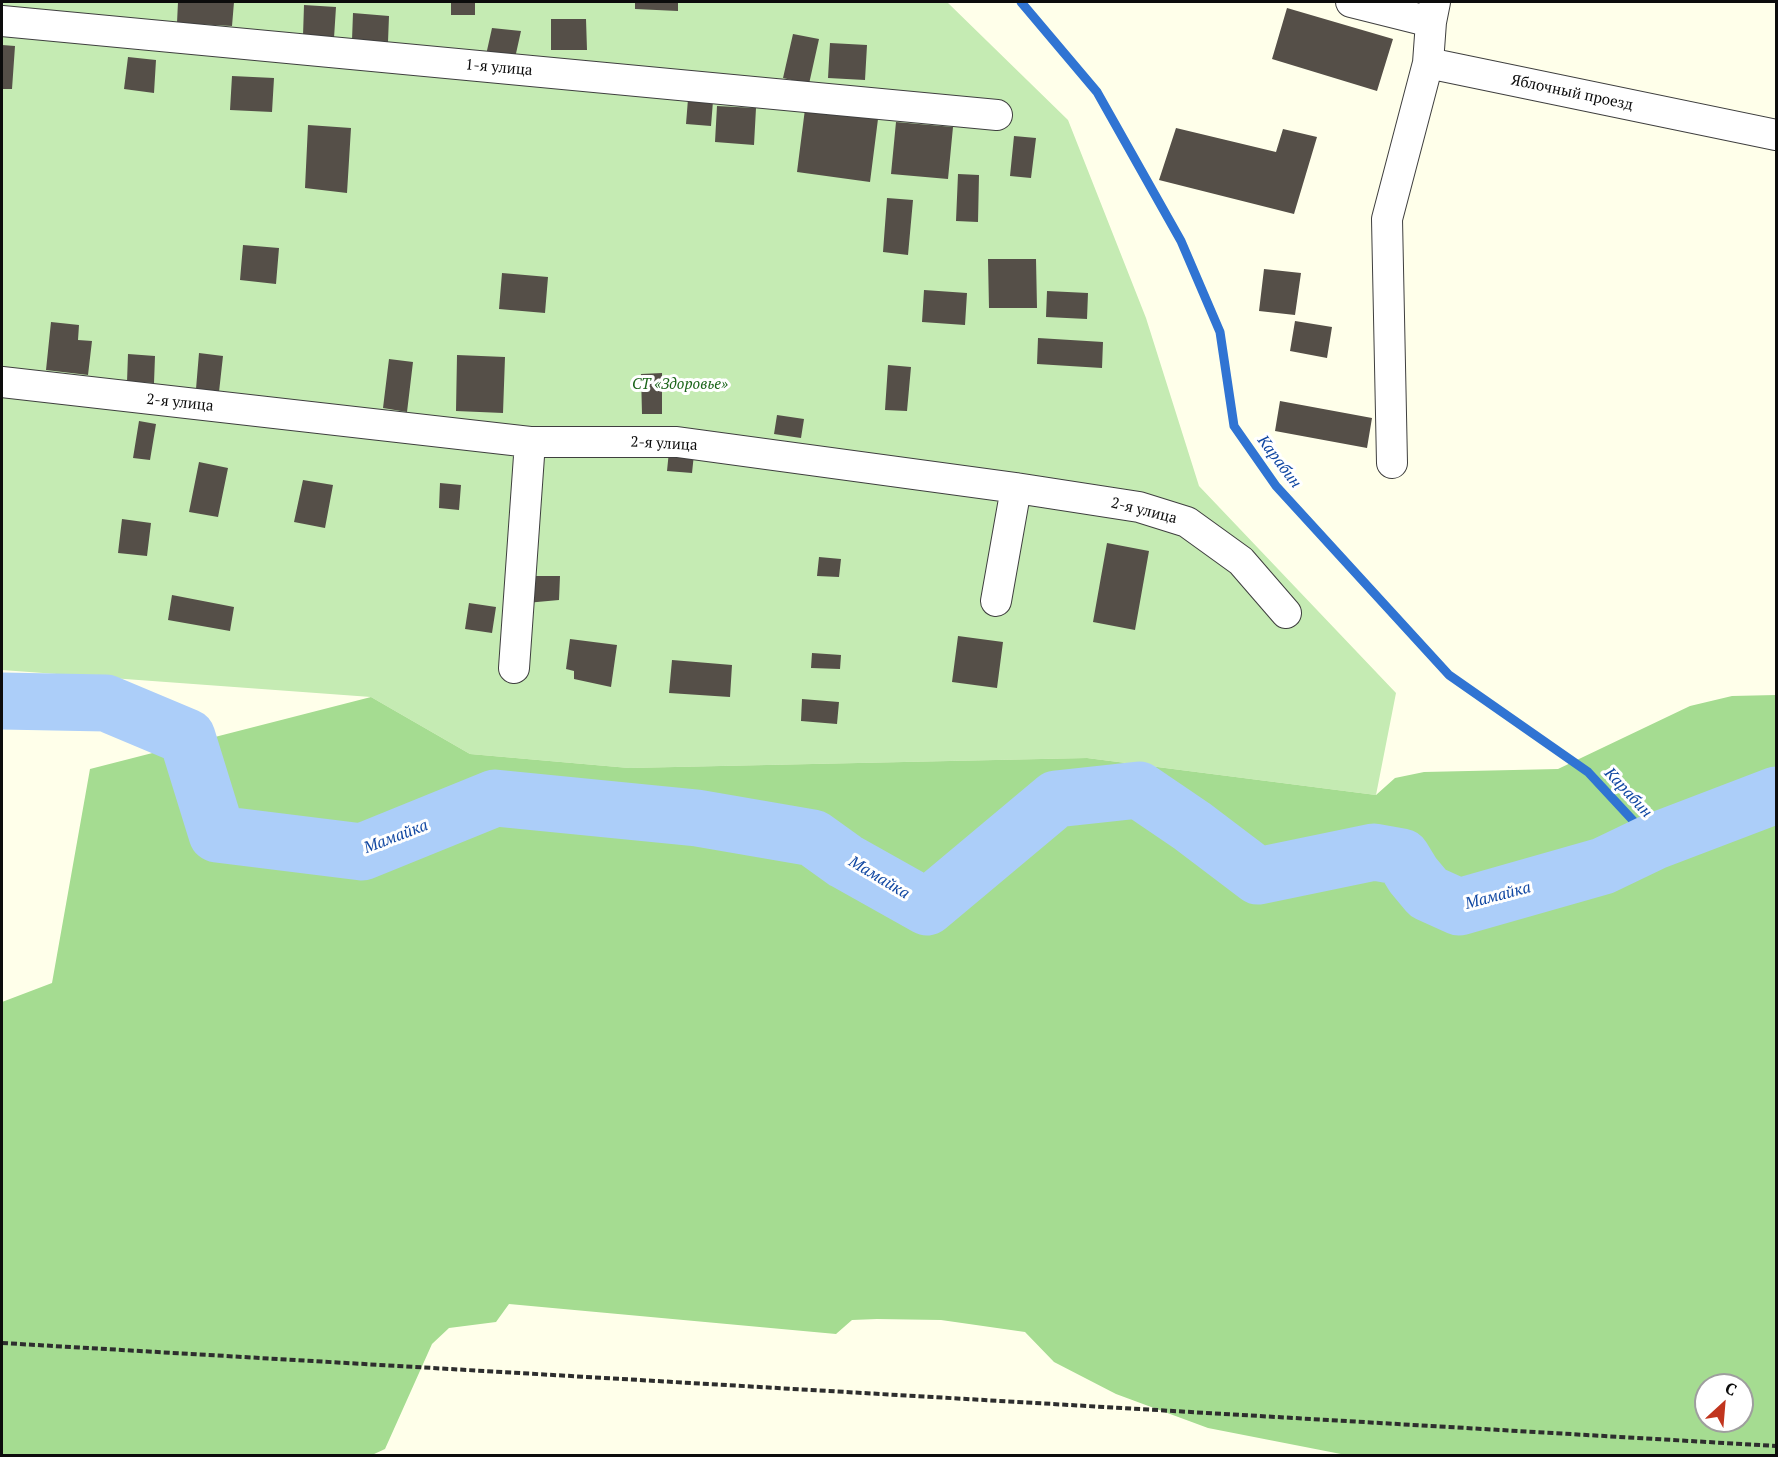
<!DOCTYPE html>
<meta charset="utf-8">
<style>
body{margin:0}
#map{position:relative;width:1778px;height:1457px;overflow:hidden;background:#ffffea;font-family:"PT Serif",serif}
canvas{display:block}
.frame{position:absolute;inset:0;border:3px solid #0c0c0c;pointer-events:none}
.north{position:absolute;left:1694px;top:1373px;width:60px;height:60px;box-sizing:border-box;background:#fff;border:2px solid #9e9e9e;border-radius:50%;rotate:26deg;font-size:16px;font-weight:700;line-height:24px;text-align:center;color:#0c0c0c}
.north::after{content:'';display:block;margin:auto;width:21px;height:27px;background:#c1351e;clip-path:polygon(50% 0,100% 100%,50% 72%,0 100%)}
</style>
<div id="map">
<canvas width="1778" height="1457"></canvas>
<div class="frame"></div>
<div class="north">С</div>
</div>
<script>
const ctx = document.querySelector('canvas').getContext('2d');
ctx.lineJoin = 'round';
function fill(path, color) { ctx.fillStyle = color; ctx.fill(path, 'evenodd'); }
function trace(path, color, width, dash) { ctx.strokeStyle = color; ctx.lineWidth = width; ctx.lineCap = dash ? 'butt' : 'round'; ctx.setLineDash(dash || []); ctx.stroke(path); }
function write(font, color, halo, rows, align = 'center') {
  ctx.font = font + ' "PT Serif",serif'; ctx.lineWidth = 6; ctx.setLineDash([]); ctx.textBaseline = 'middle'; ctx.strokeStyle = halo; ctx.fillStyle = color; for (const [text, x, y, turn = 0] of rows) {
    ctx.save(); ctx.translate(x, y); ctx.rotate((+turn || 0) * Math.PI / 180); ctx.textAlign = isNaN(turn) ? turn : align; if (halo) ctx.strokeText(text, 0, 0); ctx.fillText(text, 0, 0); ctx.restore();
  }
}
fill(new Path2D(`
 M2,2H947L1068,120L1146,318L1199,486L1396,693L1376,795L1087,758L629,768L470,754L371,697L2,670Z`), '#c5ebb3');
fill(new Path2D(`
 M1776,695V1455H1346L1208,1428L1116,1394L1054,1362L1025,1332L941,1320L877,1319L852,1320L836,1334L509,1304L496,1322L449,1328L432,1344L385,1449L372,1455H2V1002L52,983L90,769L371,697L470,754L629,768L1087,758L1376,795L1395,778L1424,772L1558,769L1690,706L1732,696ZM1706,1385H1742V1421H1706Z`), '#a5dc91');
trace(new Path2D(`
 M1021,2L1097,92L1181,241L1220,332L1234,426L1276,486L1449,675L1588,772L1653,842`), '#3074d3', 9);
trace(new Path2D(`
 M2,701L106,703L187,737L217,834L362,852L495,798L697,818L813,838L845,861L927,907L1056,799L1139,790L1192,826L1258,876L1374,852L1402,857L1413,875L1428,893L1459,907L1603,866L1653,842L1776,795`), '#accef9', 57);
fill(new Path2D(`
 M178,2H234L232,26L177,23Z
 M451,2H475V15H451Z
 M635,2H678V11L635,9Z
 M304,5L336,7L334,38L303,36Z
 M1287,8L1393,39L1377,91L1272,59Z
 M353,13L389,16L388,42L352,40Z
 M551,19H586L587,50H551Z
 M492,28L521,31L515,58L486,55Z
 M793,34L819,39L809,84L783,78Z
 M830,43L867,45L865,80L828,78Z
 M2,45L15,46L12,89H2Z
 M128,57L156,60L154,93L124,89Z
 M232,76L274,78L272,112L230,110Z
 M688,99L713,101L711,126L686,124Z
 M717,106L756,108L754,145L715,142Z
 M805,109L878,119L870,182L797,172Z
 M896,122L953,127L948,179L891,174Z
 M308,125L351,128L347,193L305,188Z
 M1176,128L1276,152L1283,129L1317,137L1294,214L1159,180Z
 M1014,136L1036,138L1031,178L1010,176Z
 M958,174L979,175L978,222L956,221Z
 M887,198L913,200L908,255L883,252Z
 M243,245L279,248L276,284L240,280Z
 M988,259H1036L1037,308H989Z
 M1264,269L1301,273L1295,315L1259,311Z
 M502,273L548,277L545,313L499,309Z
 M924,290L967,293L965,325L922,322Z
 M1047,291L1088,293L1087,319L1046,317Z
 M1295,321L1332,327L1327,358L1290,351Z
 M51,322L79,325L78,340L92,341L88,375L46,370Z
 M1038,338L1103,342L1102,368L1037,364Z
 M199,353L223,356L219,392L196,389Z
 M128,354L155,356L154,383L127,382Z
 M457,355L505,357L503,413L456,411Z
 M389,359L413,362L407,412L383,408Z
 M888,365L911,367L907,411L885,410Z
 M662,373V414H642L641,374Z
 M1280,401L1372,418L1367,448L1275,431Z
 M777,415L804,419L801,438L774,434Z
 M139,421L156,424L150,460L133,458Z
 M669,451L694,454L692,473L667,471Z
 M199,462L228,468L218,517L189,512Z
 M303,480L333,485L325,528L294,522Z
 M440,483L461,485L459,510L439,508Z
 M122,519L151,523L147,556L118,553Z
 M1107,543L1149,551L1135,630L1093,622Z
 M819,557L841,559L839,577L817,576Z
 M529,576H560L559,600L526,603Z
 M172,595L234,607L230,631L168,620Z
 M469,603L496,607L492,633L465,629Z
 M958,636L1003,642L997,688L952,682Z
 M570,639L617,645L611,687L574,679V671L566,669Z
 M812,653L841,655L840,669L811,668Z
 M672,660L732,665L730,697L669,693Z
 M802,699L839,702L837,724L801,721Z`), '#554f48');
const minor = new Path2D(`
 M1351,2L1431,22
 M1435,2L1431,22L1428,63L1776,135
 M2,21L997,115
 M2,382L530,442H677L1016,488L1139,507L1187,522L1241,561L1286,613
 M1392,463L1387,219L1428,63
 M996,601L1016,488
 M514,668L530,442`);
trace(minor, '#3f3f3f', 32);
trace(new Path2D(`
 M2,1343L1776,1446`), '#2e2e2e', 4, [6, 3]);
trace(minor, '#fff', 30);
write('15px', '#0c0c0c', '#fff', [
 ["1-я улица",499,68,5],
 ["Яблочный проезд",1572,93,12],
 ["2-я улица",180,403,6],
 ["2-я улица",664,444,3],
 ["2-я улица",1144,511,14]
]);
write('italic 15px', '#1b651a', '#fff', [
 ["СТ «Здоровье»",680,385]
]);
write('italic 16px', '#1047a2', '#fff', [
 ["Карабин",1279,462,53],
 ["Карабин",1628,793,47],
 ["Мамайка",396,837,-21],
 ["Мамайка",879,878,31],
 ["Мамайка",1498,896,-15]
]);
</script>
